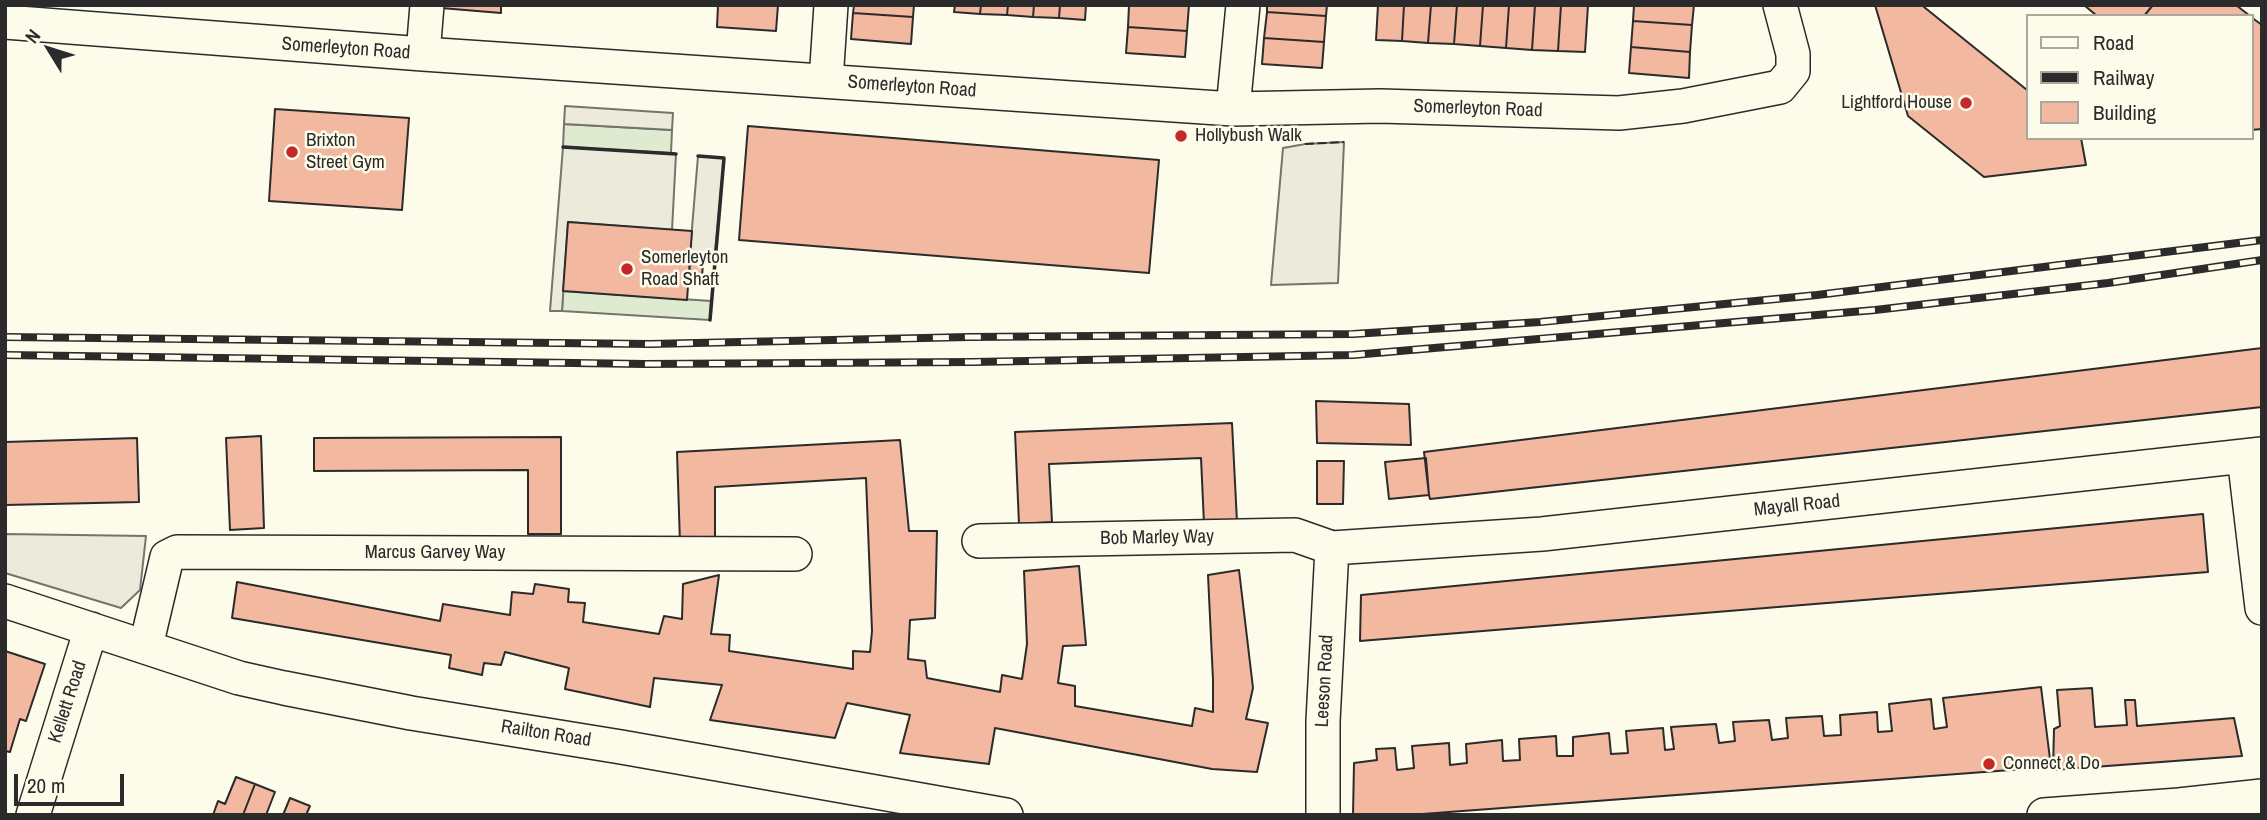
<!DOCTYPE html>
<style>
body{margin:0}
#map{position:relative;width:2267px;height:820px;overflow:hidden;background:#fdfbea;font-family:"Archivo Narrow",sans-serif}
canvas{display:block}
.frame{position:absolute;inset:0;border:7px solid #2b2b2b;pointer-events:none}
.legend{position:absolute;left:2026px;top:14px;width:228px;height:126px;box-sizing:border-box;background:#fdfbea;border:2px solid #a9a89e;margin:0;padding:9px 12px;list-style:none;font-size:21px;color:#2b2b2b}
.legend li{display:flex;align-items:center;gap:14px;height:35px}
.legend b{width:35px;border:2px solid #a9a89e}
.north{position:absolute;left:14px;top:14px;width:70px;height:70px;-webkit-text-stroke:5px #fdfbea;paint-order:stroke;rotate:308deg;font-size:19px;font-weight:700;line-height:28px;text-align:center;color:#2b2b2b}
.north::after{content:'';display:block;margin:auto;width:24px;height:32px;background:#2b2b2b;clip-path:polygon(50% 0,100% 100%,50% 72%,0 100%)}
.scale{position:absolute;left:14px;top:774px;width:110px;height:32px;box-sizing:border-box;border:4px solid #2b2b2b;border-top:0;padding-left:9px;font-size:21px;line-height:24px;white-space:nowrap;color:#2b2b2b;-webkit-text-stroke:5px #fdfbea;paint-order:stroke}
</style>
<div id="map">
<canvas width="2267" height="820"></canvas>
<div class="frame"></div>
<ul class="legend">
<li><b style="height:9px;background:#fdfbea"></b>Road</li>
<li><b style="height:9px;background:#2b2b2b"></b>Railway</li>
<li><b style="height:19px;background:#f2b8a0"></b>Building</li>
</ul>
<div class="north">N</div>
<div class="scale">20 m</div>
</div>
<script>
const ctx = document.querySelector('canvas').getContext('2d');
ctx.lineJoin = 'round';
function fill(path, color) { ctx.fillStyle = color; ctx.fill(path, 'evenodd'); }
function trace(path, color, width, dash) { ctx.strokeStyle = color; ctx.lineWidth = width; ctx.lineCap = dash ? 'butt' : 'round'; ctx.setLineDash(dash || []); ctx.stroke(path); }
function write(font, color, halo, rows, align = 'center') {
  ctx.font = font + ' "Archivo Narrow",sans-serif'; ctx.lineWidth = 5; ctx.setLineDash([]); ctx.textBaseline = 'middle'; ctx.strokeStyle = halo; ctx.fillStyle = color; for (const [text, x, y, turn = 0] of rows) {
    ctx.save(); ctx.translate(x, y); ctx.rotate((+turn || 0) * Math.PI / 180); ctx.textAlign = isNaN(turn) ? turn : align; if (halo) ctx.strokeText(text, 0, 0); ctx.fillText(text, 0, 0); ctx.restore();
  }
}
const green = new Path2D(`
 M564,124L672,130L671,153L563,147Z
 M563,291L711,301L710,320L562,311Z`);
fill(green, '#deebd1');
trace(green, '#74746e', 2);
const parking = new Path2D(`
 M565,106L673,113L672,130L564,124Z
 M1344,142L1338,283L1271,285L1283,148L1305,144Z
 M563,147L676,154L672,230L568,222L562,311H550Z
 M698,156L724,158L715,254L690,252Z
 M5,534L146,536L140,590L121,608L5,573Z`);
fill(parking, '#eceadb');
trace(parking, '#74746e', 2);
const building = new Path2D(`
 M441,5H501V13L441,8Z
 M718,5H778L776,31L717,27Z
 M854,5H914L913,17L853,13Z
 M955,5H981L980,14L954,12Z
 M981,5H1008L1007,15L980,14Z
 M1008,5H1034L1033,17L1007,15Z
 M1034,5H1060L1059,18L1033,17Z
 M1060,5H1086L1085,20L1059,18Z
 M1129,5H1189L1187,31L1128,27Z
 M1267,5H1327L1326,16L1267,12Z
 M1378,5H1404L1402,41L1376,40Z
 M1404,5H1431L1428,43L1402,41Z
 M1431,5H1457L1454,44L1428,43Z
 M1457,5H1483L1480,46L1454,44Z
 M1483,5H1509L1506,48L1480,46Z
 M1509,5H1535L1532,50L1506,48Z
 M1535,5H1561L1558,51L1532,50Z
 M1561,5H1588L1585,52L1558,51Z
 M1634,5H1694L1692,25L1633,21Z
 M1875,5H1925L1924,7L2027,90V138H2081L2086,165L1984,177L1908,116Z
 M2084,5H2153L2144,16H2097Z
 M2153,5H2236L2250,16H2144Z
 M1267,12L1326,16L1324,42L1264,38Z
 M853,13L913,17L911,44L851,39Z
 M2251,17L2262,25V129L2251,130Z
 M1633,21L1692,25L1690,52L1631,47Z
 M1128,27L1187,31L1185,57L1126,53Z
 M1264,38L1324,42L1322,68L1262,64Z
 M1631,47L1690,52L1689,78L1629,73Z
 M275,109L409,118L402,210L269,201Z
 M748,126L1159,160L1149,273L739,240Z
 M568,222L692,231L687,300L563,291Z
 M690,261H703L702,279L689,278Z
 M2262,348V407L1430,499L1429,495L1424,452Z
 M1316,401L1409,404L1411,445L1317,443Z
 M1232,423L1237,522L1204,524L1201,458L1049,464L1052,522L1019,524L1015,432Z
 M261,436L264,528L230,530L226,438Z
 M561,437V534H528V470L314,471V438Z
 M137,438L139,502L5,505V442Z
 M900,440L909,531H937L935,618L910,620L908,659L925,661L927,678L1000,692L1002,675L1022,679L1027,644L1024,571L1079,566L1086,645L1063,646L1058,683L1075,686V706L1192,726L1195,708L1213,712V680L1208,575L1239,570L1253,688L1246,719L1268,723L1257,772L1212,769L995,728L989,764L900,753L910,715L847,703L835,738L710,720L722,685L654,678L650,707L565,689L569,668L505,652L501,665L484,663L482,675L449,668L451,655L232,618L237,582L440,621L443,604L510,615L512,592L533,594L535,584L569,589L568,602L585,603L583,622L659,634L664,616L682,619L683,584L719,575L711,634L730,635L729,651L853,669V651L870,652L872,631L866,478L715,487V543H680L677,452Z
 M1426,458L1429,495L1389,499L1385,462Z
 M1317,461H1344L1343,504H1317Z
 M2203,514L2208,572L1360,641L1361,595Z
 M5,651L45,664L26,721L20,719L10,752L5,751Z
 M2041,687L2051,767L1409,815H1353L1354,763L1377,760L1376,749L1395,748L1397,770L1414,768L1412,746L1449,743L1450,765L1467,763L1466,744L1502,740L1503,761L1520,760L1519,739L1556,736L1557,756H1573V737L1609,733L1611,754L1628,753L1626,731L1663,728L1665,750L1674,749L1671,727L1716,724L1719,743L1735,741L1733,722L1769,720L1772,740L1788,738L1786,718L1822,716L1824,736L1841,735L1840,715L1877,712L1878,732L1892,731L1889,704L1931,699L1934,729L1947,727L1943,698Z
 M2092,688L2095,727L2127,725L2125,700H2135L2137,726L2234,718L2242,756L2053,770L2054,729L2060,726L2057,690Z
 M236,777L255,784L243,815H213L218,801L225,804Z
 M255,784L275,792L266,815H243Z
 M290,798L310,806L306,815H283Z`);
fill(building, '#f2b8a0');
trace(building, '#2b2b2b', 2);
const street = new Path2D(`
 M5,22L423,54L1233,109L1380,106L1619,113L1683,106L1780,87L1793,71V54L1780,5
 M423,54L427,5
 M826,81L831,5
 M1233,109L1243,5
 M2244,456L2262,608
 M979,541L1295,535L1332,548L1542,534L2262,454
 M5,601L239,678L284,688L411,713L621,747L1006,815
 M146,646L167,557L177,552L795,554
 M33,815L91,629
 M1323,815V721L1332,548
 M2044,815L2179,805L2262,796`);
trace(street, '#2b2b2b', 36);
trace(street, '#fdfbea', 33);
const rail = new Path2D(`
 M5,337L650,344L969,337L1353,334L1540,322L1817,295L2262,240
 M5,355L645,364L973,362L1353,355L1875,310L2108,283L2262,260`);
trace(rail, '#2b2b2b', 8);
trace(rail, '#fdfbea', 5, [16]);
trace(new Path2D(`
 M1305,144L1344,142`), '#2b2b2b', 2, [9, 3.5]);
trace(new Path2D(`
 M563,147L676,154
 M698,156L724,158L710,320`), '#2b2b2b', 3.5);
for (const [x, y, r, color] of [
 [1966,103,7,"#c62828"],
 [1181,136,7,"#c62828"],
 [292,152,7,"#c62828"],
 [627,269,7,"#c62828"],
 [1989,764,7,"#c62828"]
]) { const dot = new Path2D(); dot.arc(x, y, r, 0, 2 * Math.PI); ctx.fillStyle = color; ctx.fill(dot); trace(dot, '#fdfbea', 2.5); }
write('19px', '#2b2b2b', '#fdfbea', [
 ["Somerleyton Road",346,49,4],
 ["Somerleyton Road",912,87,4],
 ["Somerleyton Road",1478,109,2],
 ["Mayall Road",1797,506,-6],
 ["Bob Marley Way",1157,538,-1],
 ["Marcus Garvey Way",435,553],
 ["Leeson Road",1325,681,-87],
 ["Kellett Road",68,702,-72],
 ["Railton Road",546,734,9]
]);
write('19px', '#2b2b2b', '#fdfbea', [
 ["Lightford House",1952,103,"right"],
 ["Hollybush Walk",1195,136],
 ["Brixton",306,141],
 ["Street Gym",306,163],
 ["Somerleyton",641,258],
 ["Road Shaft",641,280],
 ["Connect & Do",2003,764]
], 'left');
</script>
